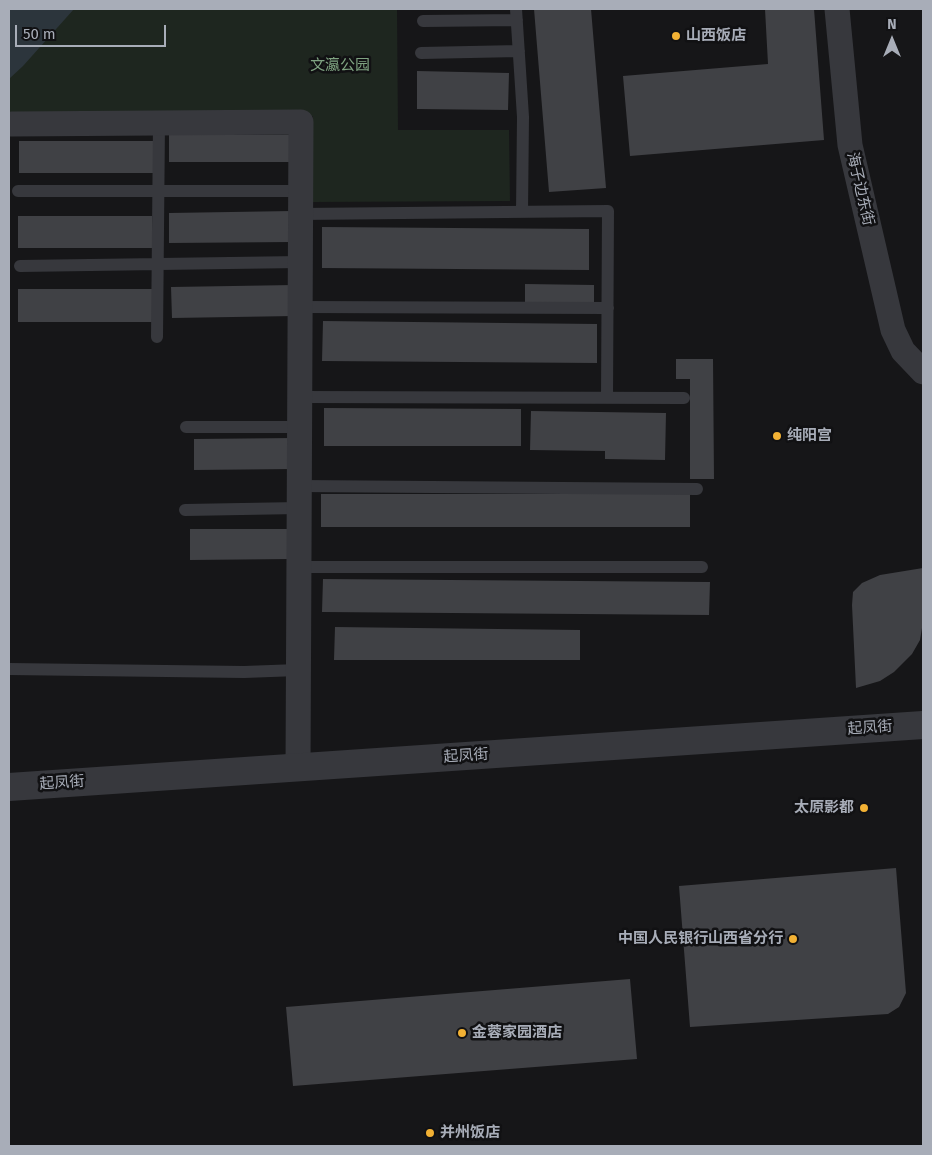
<!DOCTYPE html>
<meta charset="utf-8">
<style>
body{margin:0}
#map{position:relative;width:932px;height:1155px;overflow:hidden;background:#161618;font-family:"Fira Sans",sans-serif}
canvas{display:block}
.frame{position:absolute;inset:0;border:10px solid #a8adb8;pointer-events:none}
.north{position:absolute;left:867px;top:15px;width:50px;height:50px;-webkit-text-stroke:4px #111113;paint-order:stroke;rotate:0deg;font-size:14px;font-weight:700;line-height:20px;text-align:center;color:#a8adb8}
.north::after{content:'';display:block;margin:auto;width:18px;height:22px;background:#a8adb8;clip-path:polygon(50% 0,100% 100%,50% 72%,0 100%)}
.scale{position:absolute;left:15px;top:25px;width:151px;height:22px;box-sizing:border-box;border:2px solid #a8adb8;border-top:0;padding-left:6px;font-size:15px;line-height:18px;white-space:nowrap;color:#a8adb8;-webkit-text-stroke:4px #111113;paint-order:stroke}
</style>
<div id="map">
<canvas width="932" height="1155"></canvas>
<div class="frame"></div>
<div class="north">N</div>
<div class="scale">50 m</div>
</div>
<script>
const ctx = document.querySelector('canvas').getContext('2d');
ctx.lineJoin = 'round';
function fill(path, color) { ctx.fillStyle = color; ctx.fill(path, 'evenodd'); }
function trace(path, color, width, dash) { ctx.strokeStyle = color; ctx.lineWidth = width; ctx.lineCap = dash ? 'butt' : 'round'; ctx.setLineDash(dash || []); ctx.stroke(path); }
function write(font, color, halo, rows, align = 'center') {
  ctx.font = font + ' "Fira Sans","Noto Sans SC",sans-serif'; ctx.lineWidth = 5; ctx.setLineDash([]); ctx.textBaseline = 'middle'; ctx.strokeStyle = halo; ctx.fillStyle = color; for (const [text, x, y, turn = 0] of rows) {
    ctx.save(); ctx.translate(x, y); ctx.rotate((+turn || 0) * Math.PI / 180); ctx.textAlign = isNaN(turn) ? turn : align; if (halo) ctx.strokeText(text, 0, 0); ctx.fillText(text, 0, 0); ctx.restore();
  }
}
fill(new Path2D(`
 M9,9H397L398,130H509L510,201L312,202L313,116L10,117L9,168Z`), '#1e261f');
fill(new Path2D(`
 M9,9H74L23,66L9,79Z`), '#2c353c');
fill(new Path2D(`
 M534,9H591L606,188L549,192Z
 M765,9H814L824,140L630,156L623,76L768,64Z
 M417,71L509,73L508,110L417,109Z
 M169,134L296,135V162H169Z
 M19,141H154V173H19Z
 M292,211V242L169,243V213Z
 M18,216H152V248H18Z
 M322,227L589,229V270L322,268Z
 M525,284L594,285V303L525,302Z
 M294,285L295,316L172,318L171,287Z
 M18,289H152V322H18Z
 M323,321L597,324V363L322,361Z
 M676,359H713L714,479H690V379H676Z
 M324,408L521,409V446H324Z
 M531,411L666,413L665,460L605,459V451L530,450Z
 M294,438V469L194,470V439Z
 M321,494H690V527H321Z
 M190,529H290L291,559L190,560Z
 M923,568V622L920,640L912,654L894,672L880,681L856,688L852,605L853,592L862,583L880,575Z
 M323,579L710,582L709,615L322,612Z
 M335,627L580,630V660H334Z
 M896,868L906,993L899,1007L888,1014L690,1027L679,886Z
 M630,979L637,1059L293,1086L286,1007Z`), '#404145');
trace(new Path2D(`
 M516,9L523,117L522,212
 M423,21L517,20
 M421,53L519,51
 M18,191H301
 M300,214L608,211L607,398
 M20,266L300,262
 M300,307L608,308
 M157,337L159,123
 M300,397L684,398
 M186,427H300
 M299,486L697,489
 M185,510L299,508
 M299,567H702
 M9,669L244,672L298,670`), '#37383d', 12);
trace(new Path2D(`
 M837,9L850,145L893,330L903,351L923,372
 M12,124L301,122L298,767`), '#37383d', 25);
trace(new Path2D(`
 M9,787L923,725`), '#37383d', 28);
for (const [x, y, r, color] of [
 [676,36,5,"#f2b134"],
 [777,436,5,"#f2b134"],
 [864,808,5,"#f2b134"],
 [793,939,5,"#f2b134"],
 [462,1033,5,"#f2b134"],
 [430,1133,5,"#f2b134"]
]) { const dot = new Path2D(); dot.arc(x, y, r, 0, 2 * Math.PI); ctx.fillStyle = color; ctx.fill(dot); trace(dot, '#111113', 2); }
write('bold 15px', '#a8adb8', '#111113', [
 ["山西饭店",686,36],
 ["纯阳宫",787,436],
 ["太原影都",854,808,"right"],
 ["中国人民银行山西省分行",783,939,"right"],
 ["金蓉家园酒店",472,1033],
 ["并州饭店",440,1133]
], 'left');
write('15px', '#7fa381', '#111113', [
 ["文瀛公园",340,66]
]);
write('15px', '#a8adb8', '#111113', [
 ["海子边东街",860,189,77],
 ["起凤街",870,728,-4],
 ["起凤街",466,756,-4],
 ["起凤街",62,783,-4]
]);
</script>
